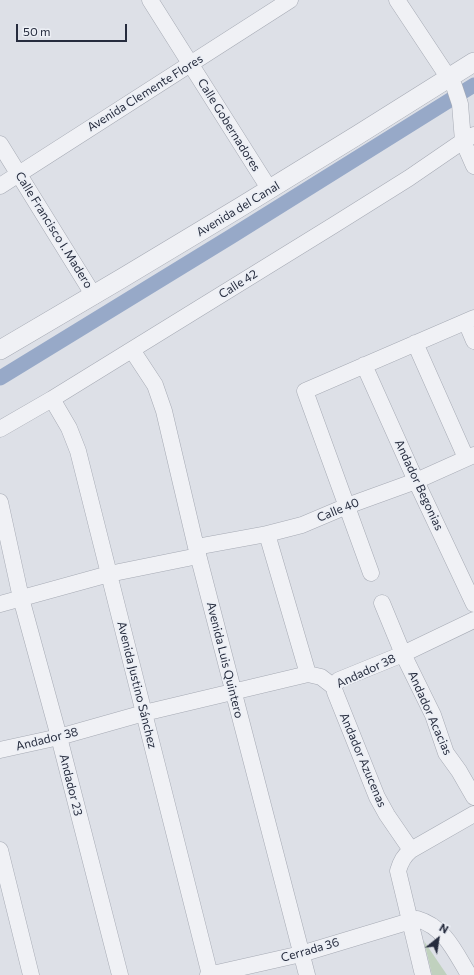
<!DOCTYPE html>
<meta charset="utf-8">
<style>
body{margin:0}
#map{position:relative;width:474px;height:975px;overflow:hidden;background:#dde0e7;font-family:Commissioner,sans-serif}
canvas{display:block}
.north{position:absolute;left:418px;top:919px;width:40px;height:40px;-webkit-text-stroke:3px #eceff5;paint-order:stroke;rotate:30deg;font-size:11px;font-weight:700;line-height:16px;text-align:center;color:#262c3e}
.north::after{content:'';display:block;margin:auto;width:14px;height:18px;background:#262c3e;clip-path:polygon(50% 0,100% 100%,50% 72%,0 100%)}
.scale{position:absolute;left:16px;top:24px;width:111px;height:18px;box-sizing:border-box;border:2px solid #262c3e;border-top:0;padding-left:5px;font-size:12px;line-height:14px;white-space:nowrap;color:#262c3e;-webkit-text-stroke:3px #eceff5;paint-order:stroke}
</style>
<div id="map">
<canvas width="474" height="975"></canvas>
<div class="north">N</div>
<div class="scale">50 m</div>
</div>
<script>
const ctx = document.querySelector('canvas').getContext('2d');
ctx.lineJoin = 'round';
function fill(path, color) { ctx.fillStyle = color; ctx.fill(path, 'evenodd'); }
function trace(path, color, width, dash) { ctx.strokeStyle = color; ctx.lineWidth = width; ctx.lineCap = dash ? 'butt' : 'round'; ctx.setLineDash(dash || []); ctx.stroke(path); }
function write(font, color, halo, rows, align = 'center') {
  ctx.font = font + ' Commissioner,sans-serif'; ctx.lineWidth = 3.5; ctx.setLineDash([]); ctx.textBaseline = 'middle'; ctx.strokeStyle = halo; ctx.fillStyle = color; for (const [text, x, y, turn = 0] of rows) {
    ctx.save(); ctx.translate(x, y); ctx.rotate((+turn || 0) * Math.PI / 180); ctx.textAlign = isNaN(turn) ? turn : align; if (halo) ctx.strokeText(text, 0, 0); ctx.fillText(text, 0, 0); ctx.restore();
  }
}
fill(new Path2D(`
 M424,941L447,975H432Z`), '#c0d1be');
trace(new Path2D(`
 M0,378L232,236L474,85`), '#97a9c8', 15);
const minor = new Path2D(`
 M150,0L270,190
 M397,0L454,86L460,104L463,141L474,166
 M0,144L94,296
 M0,186L290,0
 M466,322L474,341
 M415,343L466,458
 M132,350L155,385L164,411L196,547L307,975
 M364,365L416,481L474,604
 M52,399L69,428L78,451L210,975
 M0,429L52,399L334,225L409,178L463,141L474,135
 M0,502L21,598L59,737L120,975
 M267,534L308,674
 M196,547L267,534L302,525L347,506L416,481L474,455
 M371,573L305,391L474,318
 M382,603L403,654L433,715L446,753L459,771L474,797
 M0,604L109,574L198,556
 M334,687L335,692L377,797L387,815L411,850
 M334,687L336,683L339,680L403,654L474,620
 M0,750L59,737L144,713L308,674L321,677L334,687
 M0,850L31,975
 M208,975L301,954L417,919C445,927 455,952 469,975
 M423,975L398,871C401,861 404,856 411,850L474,814`);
const tertiary = new Path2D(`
 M0,350C160,257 318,161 474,62`);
trace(minor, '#a6aab4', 17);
trace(tertiary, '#a6aab4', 20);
trace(minor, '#f0f1f5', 16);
trace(tertiary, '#f0f1f5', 19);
write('12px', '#262c3e', '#eceff5', [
 ["Avenida Clemente Flores",145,93,-32],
 ["Calle Gobernadores",229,125,58],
 ["Avenida del Canal",238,209,-31],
 ["Calle Francisco I. Madero",54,230,58],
 ["Calle 42",238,284,-32],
 ["Andador Begonias",419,485,65],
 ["Calle 40",338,510,-22],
 ["Avenida Luis Quintero",225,660,76],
 ["Andador 38",366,671,-25],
 ["Avenida Justino Sánchez",137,685,76],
 ["Andador Acacias",430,713,66],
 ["Andador 38",47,739,-14],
 ["Andador Azucenas",363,760,67],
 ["Andador 23",71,785,76],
 ["Cerrada 36",310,950,-16]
]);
</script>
